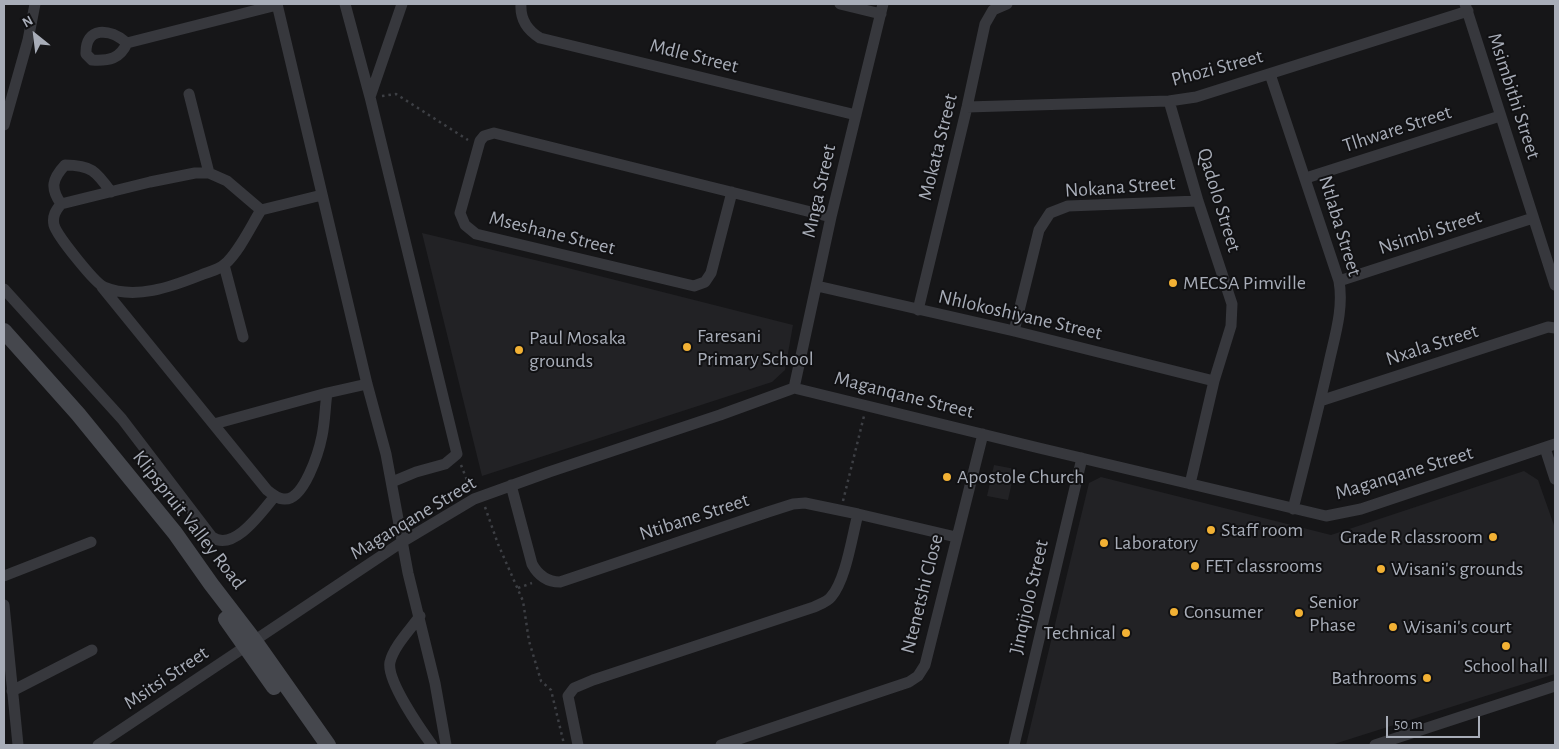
<!DOCTYPE html>
<style>
body{margin:0}
#map{position:relative;width:1559px;height:749px;overflow:hidden;background:#161618;font-family:"Alegreya Sans",sans-serif}
canvas{display:block}
.frame{position:absolute;inset:0;border:5px solid #a8adb8;pointer-events:none}
.north{position:absolute;left:10px;top:10px;width:50px;height:50px;-webkit-text-stroke:4px #111113;paint-order:stroke;rotate:331deg;font-size:14px;font-weight:700;line-height:20px;text-align:center;color:#a8adb8}
.north::after{content:'';display:block;margin:auto;width:18px;height:22px;background:#a8adb8;clip-path:polygon(50% 0,100% 100%,50% 72%,0 100%)}
.scale{position:absolute;left:1386px;top:716px;width:94px;height:22px;box-sizing:border-box;border:2px solid #a8adb8;border-top:0;padding-left:6px;font-size:15px;line-height:18px;white-space:nowrap;color:#a8adb8;-webkit-text-stroke:4px #111113;paint-order:stroke}
</style>
<div id="map">
<canvas width="1559" height="749"></canvas>
<div class="frame"></div>
<div class="north">N</div>
<div class="scale">50 m</div>
</div>
<script>
const ctx = document.querySelector('canvas').getContext('2d');
ctx.lineJoin = 'round';
function fill(path, color) { ctx.fillStyle = color; ctx.fill(path, 'evenodd'); }
function trace(path, color, width, dash) { ctx.strokeStyle = color; ctx.lineWidth = width; ctx.lineCap = dash ? 'butt' : 'round'; ctx.setLineDash(dash || []); ctx.stroke(path); }
function write(font, color, halo, rows, align = 'center') {
  ctx.font = font + ' "Alegreya Sans",sans-serif'; ctx.lineWidth = 4; ctx.setLineDash([]); ctx.textBaseline = 'middle'; ctx.strokeStyle = halo; ctx.fillStyle = color; for (const [text, x, y, turn = 0] of rows) {
    ctx.save(); ctx.translate(x, y); ctx.rotate((+turn || 0) * Math.PI / 180); ctx.textAlign = isNaN(turn) ? turn : align; if (halo) ctx.strokeText(text, 0, 0); ctx.fillText(text, 0, 0); ctx.restore();
  }
}
fill(new Path2D(`
 M422,233L560,266L793,325L785,370L772,382L482,476Z
 M994,465L1015,469L1008,500L987,496Z
 M1524,471L1538,480L1555,528V674L1331,745H1026L1089,483L1101,477L1331,535Z`), '#222225');
trace(new Path2D(`
 M382,96L396,94L468,140
 M461,465L470,488
 M843,501L864,416
 M485,507L498,544L523,601L529,641L541,681L551,690L564,744
 M518,588L532,583`), '#3d3f44', 2.5, [2.5, 4]);
trace(new Path2D(`
 M277,4L367,384L386,454L408,573L435,683L446,745
 M345,4L370,97L457,454L445,464L416,472L392,482
 M521,4C520,19 527,30 540,38L856,115
 M840,4L881,14
 M1465,4L1555,285
 M127,43C110,28 85,26 86,54L92,60C109,61 120,59 127,43L277,5
 M1270,74L1339,281C1344,310 1334,338 1328,367C1317,415 1305,462 1293,509
 M189,94L209,173
 M370,97L402,4
 M1169,101L1198,201L1232,304L1231,326L1214,381L1190,484
 M967,107L1169,101L1196,97L1468,11
 M4,125L28,40L35,4
 M1306,178L1500,116
 M732,192L711,273L705,282L694,286L476,234L465,225L460,213L480,141L484,136L494,133L831,217
 M61,204C50,188 52,179 65,165C91,165 96,171 111,192
 M261,210L227,181L209,173H195L150,182L61,204C56,210 52,216 54,225C57,236 95,283 104,287C135,300 171,287 201,275C208,272 219,270 225,264C239,252 251,226 261,210L322,195
 M224,265L243,337
 M1339,281L1533,218
 M817,286L1014,331L1214,381
 M102,287L267,490C272,494 278,499 284,499C304,501 319,451 322,436C325,422 325,407 327,393
 M4,289L122,419L212,537C234,553 263,510 275,496
 M918,310L967,107L985,24L993,10L1007,4
 M1014,331L1039,230L1050,213L1068,206L1198,201
 M794,388L831,217L883,4
 M1320,401L1548,327L1555,328
 M214,424L327,393L367,384
 M1545,448L1555,479
 M511,485L532,564C538,575 547,582 560,582L768,512L793,504L805,503L858,514L956,537
 M4,576L91,542
 M4,605L18,745
 M420,616C410,630 394,646 390,662C386,680 421,730 432,745
 M12,691L92,650
 M98,745L402,542L474,499L549,472L720,415L794,388L1039,448L1326,516L1361,509L1555,444
 M578,745L568,696L574,688L593,680L814,607C820,604 827,602 831,597C846,580 852,536 858,514
 M721,745L909,682L918,676L925,665L983,434
 M1014,745L1082,458
 M1375,745L1555,686`), '#37383d', 11);
trace(new Path2D(`
 M4,331L78,414L175,533L211,584L254,640L328,745
 M226,619L274,687`), '#45474d', 16);
for (const [x, y, r, color] of [
 [1173,283,5,"#f2b134"],
 [687,347,5,"#f2b134"],
 [519,350,5,"#f2b134"],
 [947,477,5,"#f2b134"],
 [1211,530,5,"#f2b134"],
 [1493,537,5,"#f2b134"],
 [1104,543,5,"#f2b134"],
 [1195,566,5,"#f2b134"],
 [1381,569,5,"#f2b134"],
 [1174,612,5,"#f2b134"],
 [1299,613,5,"#f2b134"],
 [1393,627,5,"#f2b134"],
 [1126,633,5,"#f2b134"],
 [1506,646,5,"#f2b134"],
 [1427,678,5,"#f2b134"]
]) { const dot = new Path2D(); dot.arc(x, y, r, 0, 2 * Math.PI); ctx.fillStyle = color; ctx.fill(dot); trace(dot, '#111113', 2); }
write('20px', '#a8adb8', '#111113', [
 ["Mdle Street",694,56,14],
 ["Phozi Street",1217,68,-15],
 ["Msimbithi Street",1514,96,72],
 ["Tlhware Street",1397,129,-18],
 ["Mokata Street",938,147,-76],
 ["Nokana Street",1120,187,-4],
 ["Mnga Street",819,191,-77],
 ["Qadolo Street",1219,200,73],
 ["Ntlaba Street",1340,226,73],
 ["Nsimbi Street",1430,232,-18],
 ["Mseshane Street",552,233,14],
 ["Nhlokoshiyane Street",1020,315,13],
 ["Nxala Street",1432,345,-18],
 ["Maganqane Street",904,395,14],
 ["Maganqane Street",1404,473,-17],
 ["Ntibane Street",694,517,-18],
 ["Maganqane Street",413,518,-31],
 ["Klipspruit Valley Road",189,520,52],
 ["Ntenetshi Close",922,594,-76],
 ["Jinqijolo Street",1029,597,-77],
 ["Msitsi Street",166,678,-34]
]);
write('20px', '#a8adb8', '#111113', [
 ["MECSA Pimville",1183,283],
 ["Faresani",697,336],
 ["Primary School",697,359],
 ["Paul Mosaka",529,338],
 ["grounds",529,361],
 ["Apostole Church",957,477],
 ["Staff room",1221,530],
 ["Grade R classroom",1483,537,"right"],
 ["Laboratory",1114,543],
 ["FET classrooms",1205,566],
 ["Wisani's grounds",1391,569],
 ["Senior",1309,602],
 ["Phase",1309,625],
 ["Consumer",1184,612],
 ["Wisani's court",1403,627],
 ["Technical",1116,633,"right"],
 ["School hall",1506,666,"center"],
 ["Bathrooms",1417,678,"right"]
], 'left');
</script>
